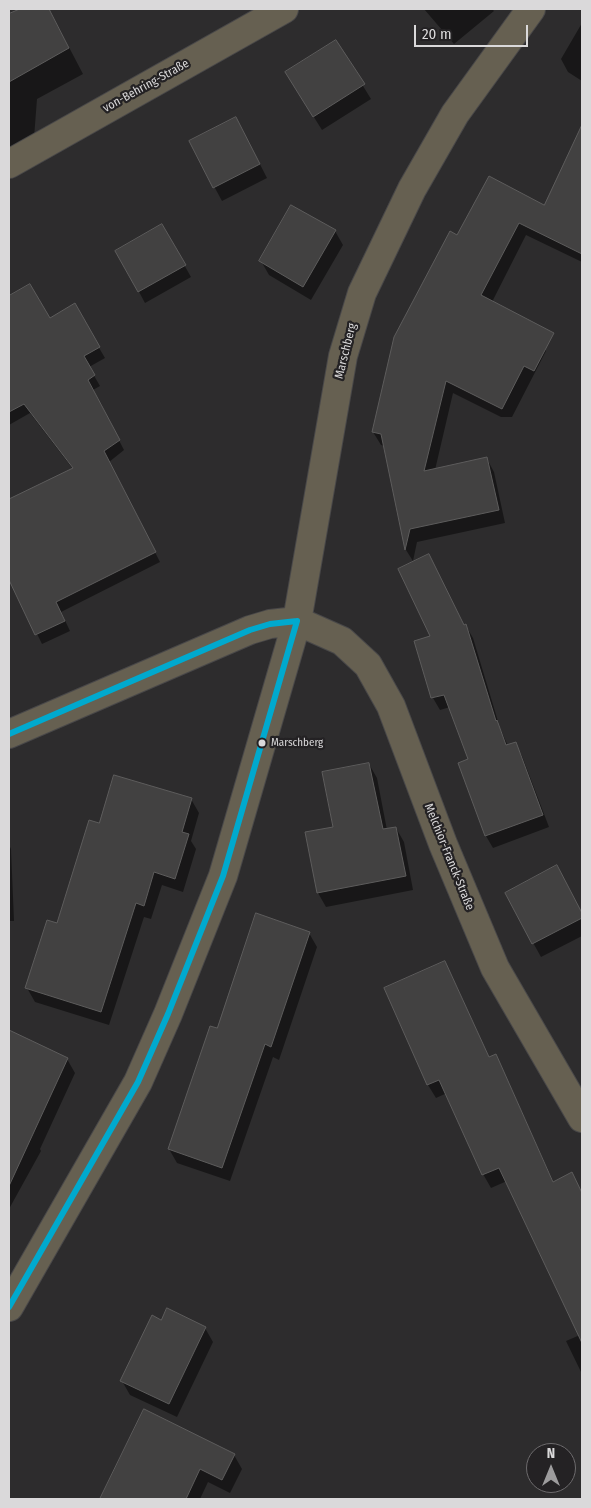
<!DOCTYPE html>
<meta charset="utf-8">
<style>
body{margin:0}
#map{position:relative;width:591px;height:1508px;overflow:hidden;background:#2d2c2d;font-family:"Fira Sans Condensed",sans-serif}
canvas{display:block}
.frame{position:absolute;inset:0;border:10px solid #dad9da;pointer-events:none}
.north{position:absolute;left:526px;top:1443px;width:50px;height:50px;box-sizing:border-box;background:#242224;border:1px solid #6d6b6d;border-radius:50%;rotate:0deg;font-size:14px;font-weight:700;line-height:20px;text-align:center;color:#dad9da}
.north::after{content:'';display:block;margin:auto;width:18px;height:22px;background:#9d9c9d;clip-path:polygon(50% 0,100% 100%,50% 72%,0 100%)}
.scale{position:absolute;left:414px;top:25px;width:114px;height:22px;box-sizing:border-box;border:2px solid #dad9da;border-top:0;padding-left:6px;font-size:15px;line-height:18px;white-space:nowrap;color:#dad9da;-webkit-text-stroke:4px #242224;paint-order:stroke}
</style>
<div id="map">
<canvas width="591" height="1508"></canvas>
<div class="frame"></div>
<div class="north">N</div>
<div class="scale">20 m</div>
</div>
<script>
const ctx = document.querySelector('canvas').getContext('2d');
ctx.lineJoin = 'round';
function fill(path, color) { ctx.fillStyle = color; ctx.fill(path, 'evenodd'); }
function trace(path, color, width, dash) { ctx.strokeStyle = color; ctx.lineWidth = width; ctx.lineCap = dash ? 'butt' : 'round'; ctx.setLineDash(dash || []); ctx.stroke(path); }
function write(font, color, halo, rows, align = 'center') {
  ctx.font = font + ' "Fira Sans Condensed",sans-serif'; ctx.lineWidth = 4.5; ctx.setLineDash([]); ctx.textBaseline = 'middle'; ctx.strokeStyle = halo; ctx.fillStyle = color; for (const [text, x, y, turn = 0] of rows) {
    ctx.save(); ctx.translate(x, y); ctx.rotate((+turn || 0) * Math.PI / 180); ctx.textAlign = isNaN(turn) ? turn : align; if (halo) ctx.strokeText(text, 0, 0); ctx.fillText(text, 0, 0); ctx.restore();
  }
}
fill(new Path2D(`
 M22,9H49L83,74L37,99L33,151L9,150V16Z
 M424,9H492L494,11L454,44Z
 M582,23V81L568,72L561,59Z
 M336,42L371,99L322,130L295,87Z
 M244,133L267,178L222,201L190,142Z
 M573,146L582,150V262L526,235L492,302L544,346L546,351L512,417H501L453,393L435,470L487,459L494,472L505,523L417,542L413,561L406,550L385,446L381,445L373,432L458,236L544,206Z
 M162,226L191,277L145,303L117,251Z
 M335,231L343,245L311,300L269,275L261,261Z
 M74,305L105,358L89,367L100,386L93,390L124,450L109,462L160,562L61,612L70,631L42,644L9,577V500L73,469L30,413L9,425V363L38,347Z
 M466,626L473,638L500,728L508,746L515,743L522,756L549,827L493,848L486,836L470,760L450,707L440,710L433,698L415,642Z
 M369,764L377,778L387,830L396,828L404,842L413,890L326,907L318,893L306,833L334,828Z
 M191,799L199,813L191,841L196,849L183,892L162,885L151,919L144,917L109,1025L35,1002L27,988L58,925L100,824Z
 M9,845L11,849L14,921H9Z
 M564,881L582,914V936L541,957L506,894Z
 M309,933L317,947L279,1060L273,1057L230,1181L177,1163L169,1149Z
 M444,962L452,976L489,1058L495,1056L503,1070L554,1183L572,1174L582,1193V1374L566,1341L580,1335L507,1181L491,1188L483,1174L447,1093L436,1098L428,1085L385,989Z
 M16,1035L67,1059L75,1073L40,1149L41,1151L9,1209V1050Z
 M162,1322L205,1328L213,1342L177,1417L130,1395L122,1381Z
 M145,1411L234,1455L242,1469L230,1493L208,1482L200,1499H102Z`), '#0007');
const building = new Path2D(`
 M20,9H49L69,48L9,82V14Z
 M336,40L365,84L313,117L285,72Z
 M236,117L260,164L213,188L189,141Z
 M582,125V254L519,223L481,295L554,333L534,371L524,366L502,409L446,381L424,471L487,457L499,510L410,529L405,550L381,434L372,432L394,337L450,231L457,235L489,176L544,205Z
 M291,205L336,230L303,287L259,261Z
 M162,224L186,265L138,292L115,251Z
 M30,284L50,318L75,303L100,347L84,356L95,375L88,380L120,440L104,451L156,552L56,602L65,621L35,635L9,580V499L73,468L24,404L9,412V296Z
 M429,554L464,625L466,624L496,721L497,720L506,745L516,742L543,815L485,836L458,763L468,759L444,695L431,698L414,641L430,636L398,569Z
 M369,763L383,829L396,827L406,876L317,893L305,832L333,827L322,772Z
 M114,775L192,798L182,832L189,834L175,879L154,872L144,906L136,903L101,1012L25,988L47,920L57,923L89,820L99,823Z
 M557,865L582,913V918L532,944L505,893Z
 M256,913L310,932L271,1047L265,1044L222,1168L168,1149L210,1026L217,1028Z
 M445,961L489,1057L496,1054L553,1182L572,1172L582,1193V1343L499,1168L482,1175L439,1080L427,1085L384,988Z
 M9,1030L68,1058L9,1186Z
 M167,1308L206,1327L169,1404L120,1381L152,1315L161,1320Z
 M144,1409L235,1454L222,1480L200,1469L186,1499H100Z`);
fill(building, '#424141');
trace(building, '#5d5c5c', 1);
const minor = new Path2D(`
 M9,164L284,9
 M297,621L342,641L368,665L391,706L443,844L495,968L582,1118
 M9,734L250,630L270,624L297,621
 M9,1307L138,1082L168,1014L223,876L297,621L343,356L362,293L412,189L455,114L531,9`);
trace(minor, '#494849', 30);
trace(minor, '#666051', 28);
trace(new Path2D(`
 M9,734L250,630L270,624L297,621
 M9,1307L138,1082L168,1014L223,876L297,621`), '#00a9ce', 6);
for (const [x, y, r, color] of [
 [262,743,4.5,"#dad9da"]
]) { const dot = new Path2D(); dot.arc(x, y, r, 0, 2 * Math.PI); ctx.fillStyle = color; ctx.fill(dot); trace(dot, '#242224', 2); }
write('11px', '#dad9da', '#242224', [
 ["Marschberg",271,743]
], 'left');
write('12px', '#dad9da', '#242224', [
 ["von-Behring-Straße",146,86,-29],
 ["Marschberg",346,351,-76],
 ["Melchior-Franck-Straße",449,857,68]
]);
</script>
